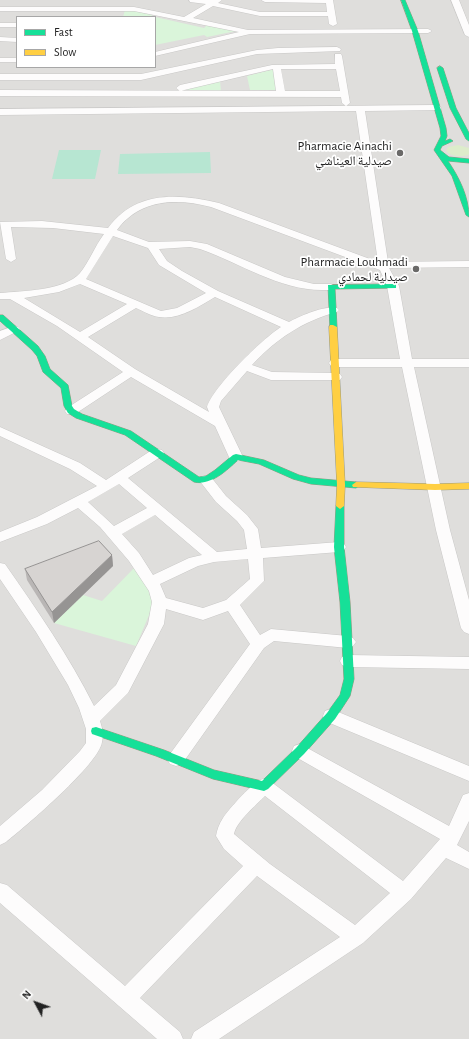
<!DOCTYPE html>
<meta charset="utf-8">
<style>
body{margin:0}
#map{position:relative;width:469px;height:1039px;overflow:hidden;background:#f0eeeb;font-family:"Alegreya Sans",sans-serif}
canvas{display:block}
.legend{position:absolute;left:16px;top:16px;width:140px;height:52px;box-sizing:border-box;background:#fff;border:1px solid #a7a7a7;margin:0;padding:5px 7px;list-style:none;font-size:12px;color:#222}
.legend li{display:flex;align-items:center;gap:8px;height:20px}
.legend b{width:20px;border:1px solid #a7a7a7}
.north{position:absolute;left:16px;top:983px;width:40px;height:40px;-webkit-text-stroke:3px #fff;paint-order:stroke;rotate:311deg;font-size:11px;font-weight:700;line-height:16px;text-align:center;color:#222}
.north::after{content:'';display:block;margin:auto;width:14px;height:18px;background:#222;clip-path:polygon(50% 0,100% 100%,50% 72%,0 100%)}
</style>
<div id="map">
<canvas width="469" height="1039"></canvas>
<ul class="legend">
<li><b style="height:5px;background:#16e098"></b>Fast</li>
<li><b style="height:5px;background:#ffcf43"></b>Slow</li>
</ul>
<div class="north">N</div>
</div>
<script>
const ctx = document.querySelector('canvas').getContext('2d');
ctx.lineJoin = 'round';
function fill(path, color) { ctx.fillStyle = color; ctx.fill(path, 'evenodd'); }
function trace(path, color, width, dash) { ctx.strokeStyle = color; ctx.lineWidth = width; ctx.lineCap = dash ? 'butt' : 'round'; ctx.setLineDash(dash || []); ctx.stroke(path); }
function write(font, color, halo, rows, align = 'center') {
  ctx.font = font + ' "Alegreya Sans","Noto Naskh Arabic",sans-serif'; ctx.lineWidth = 3.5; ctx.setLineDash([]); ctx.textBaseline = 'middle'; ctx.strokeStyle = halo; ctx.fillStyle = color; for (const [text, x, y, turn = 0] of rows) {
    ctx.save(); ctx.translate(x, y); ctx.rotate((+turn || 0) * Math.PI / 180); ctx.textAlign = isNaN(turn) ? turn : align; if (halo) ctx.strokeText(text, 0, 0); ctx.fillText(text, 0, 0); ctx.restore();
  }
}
fill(new Path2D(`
 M0,0H469V1039H0ZM17,17H155V67H17Z`), '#dfdedc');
fill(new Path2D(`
 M458,145L469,148V155C461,157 452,157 446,151L448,147Z`), '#ddeccb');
fill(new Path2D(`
 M125,10H137L154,14L151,16L204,28L207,25L236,31L207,37L204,35L155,45V17H123Z
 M275,69L277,90H250L247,76Z
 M220,81L221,91L180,90Z
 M135,567L152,593V608L136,646L54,623L83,595L102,601Z`), '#daf5da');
fill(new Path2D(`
 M59,150H101L95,179H52Z
 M210,152L211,173L118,174L120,154Z`), '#b7e6d2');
const street = new Path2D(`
 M189,0H222L218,3L260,12H327L326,3L265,2L261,0H333L337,24L333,26L329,24L328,16H260L213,6L193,18L248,30L428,29L432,31L428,33L250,34L155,56V52L239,32L134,11H0V7H134L184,17L206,4L190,2Z
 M451,0H459L469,25V37L465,35Z
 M0,23H17V27H0Z
 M0,37L17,38V42L0,41Z
 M337,47L341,49L340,51L257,54L141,80H0V74H141L257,50L278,48Z
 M335,54H341L342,56L350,103L346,106L342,103L341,97L0,96V90L276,91L273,69L180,91L176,88L180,85L272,65L335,64ZM281,69H336L340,91H285Z
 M0,58H17V62H0Z
 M437,105L440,106L441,108L440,110L365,111L388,262L469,261V267L389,268L399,286L412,359H469V367H414L450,530L469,600V634L464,632L461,628L436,530L402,367H335L331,366L329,363L331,360L335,359H400L387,286L380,270L211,207C176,198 140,199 117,230L149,242L190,241L207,244L285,277L314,284H331L337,287C333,291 328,290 322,290C279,290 240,263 200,249L190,247L159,249L167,261L182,271L218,291L289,322C300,316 325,305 337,308L339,310L337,312C303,321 276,339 252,365L272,372L336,373L340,374L342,377L340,380H271L247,371L221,401L219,407L243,457L241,460L236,461L231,460L229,457L215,426L131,377L75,414H67L65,411L67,408L123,372L57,326L10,299H0V293C22,291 64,291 80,273C89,262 95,246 104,234L53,228L11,227L16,259L11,262L6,259L0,222L42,221L108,228C135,191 177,193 219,203L378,262L356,111L0,115V109ZM113,236L148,248L159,265L206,293L177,308L161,311L86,279ZM80,284L127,304L80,332L24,298L59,292ZM215,297L281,327C262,339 213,387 207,407L209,412L135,369L88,337L136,308C143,311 151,316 159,317C179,320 198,307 215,297Z
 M14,326L18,327L20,329L18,331L0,340V331Z
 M0,427L80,463L106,480L152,450L157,449L162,450L164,453L162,456L128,478L217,552L247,549L244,530L237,521L216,502L199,480L201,477L206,476L211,477L226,496L247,515L258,529L261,548L339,542L344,544L346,547L344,550L339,552L263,558L264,581L240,605L260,635L271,629L348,636L353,638L356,642L353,646L348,648L274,641L264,648L182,764L176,766L170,764L167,759L170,754L250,644L228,611L203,620L166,609L164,624L128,693L100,721C102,728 104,734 102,742C99,764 26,826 6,842L0,845V826L42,790L80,751L86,743V729L79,708L68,685L36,632L0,579V563L5,564C37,610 69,656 94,706L116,685L148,624L152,602L149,591L129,561L100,527L78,508L47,524L0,542V532L37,517L97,486L70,469L0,436ZM119,484L147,508L114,526L88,502ZM155,515L202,555L189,558L153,575L139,553L122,534ZM248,559L250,579L226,600L203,608L166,598L160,584L198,566L214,562Z
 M348,655L469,657V669L348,667L342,665L340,661L342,657Z
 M331,709L469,766V781L325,721L323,716L325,711Z
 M300,744L449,826L463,795L469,793V821L457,845L469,852V869L446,858L411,899L363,943L219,1039H191L194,1032L340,937L257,876L140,998L180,1032L183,1039H157L0,903V883L7,885L125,986L243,866L224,849L216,836C217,830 219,824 223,818C228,810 255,779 264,779C266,779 268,780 270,781L403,881L440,839L294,756L292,751L294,746ZM265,796L390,893L355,925L270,864L234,834C236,822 256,805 265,796Z`);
const fast = new Path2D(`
 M401,0H405L418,31L446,128L447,136L445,141L450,139L453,141L442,146L440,150L449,157L469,159V163L448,161C459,177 469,197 469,217L466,215L452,176L434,150L441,136L440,128L412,31Z
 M440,66L443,68L456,108L469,133V141L466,139L450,108L437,68Z
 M393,284H396V288L335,289L337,327L333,329H330L328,285Z
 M0,315H3L38,346L45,356L50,369L68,385L72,406L74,409L82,414L131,431L199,477L206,476L215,470L233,455L236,454L264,460L299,475L311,478L356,482L360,485L356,488L311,484L293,479L259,464L238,460C227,470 211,486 194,482L125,435L76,418L68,413L64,406L61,388L43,372L37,356L32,350L0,321Z
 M340,503L344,506V547L350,602L354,679L350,696L335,719L304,754L268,789L264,791L213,779L156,756L92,734L91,731L92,728L96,727L164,750L214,770L262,781L296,748L327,713L340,695L344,679L340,602L334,547L336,506Z`);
const slow = new Path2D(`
 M330,325H333L337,327L345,485L344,506L340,509L336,506L337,485L329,327Z
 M356,482L435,484L469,483V489L435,490L353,487L352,485Z`);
trace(street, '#c9c8c7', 1);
trace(fast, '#999a82', 1);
trace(slow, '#999a82', 1);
fill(street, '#fdfcfc');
fill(fast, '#16e098');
fill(slow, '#ffcf43');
fill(new Path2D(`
 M112,555L113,566L54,623L27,580L25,569Z`), '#b9b6b5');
fill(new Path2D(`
 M112,555L113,566L54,623L52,612Z`), '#969493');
const building = new Path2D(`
 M99,541L112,555L52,612L25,569Z`);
fill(building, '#d7d4d2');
trace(building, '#969493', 1);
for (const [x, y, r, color] of [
 [400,153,4,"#6a6968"],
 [416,269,4,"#6a6968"]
]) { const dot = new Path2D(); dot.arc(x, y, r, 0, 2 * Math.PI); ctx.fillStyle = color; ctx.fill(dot); trace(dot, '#fff', 1.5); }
write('13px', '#222', '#fff', [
 ["Pharmacie Ainachi",392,146],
 ["صيدلية العيناشي",392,161],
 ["Pharmacie Louhmadi",408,262],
 ["صيدلية لحمادي",408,277]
], 'right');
</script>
